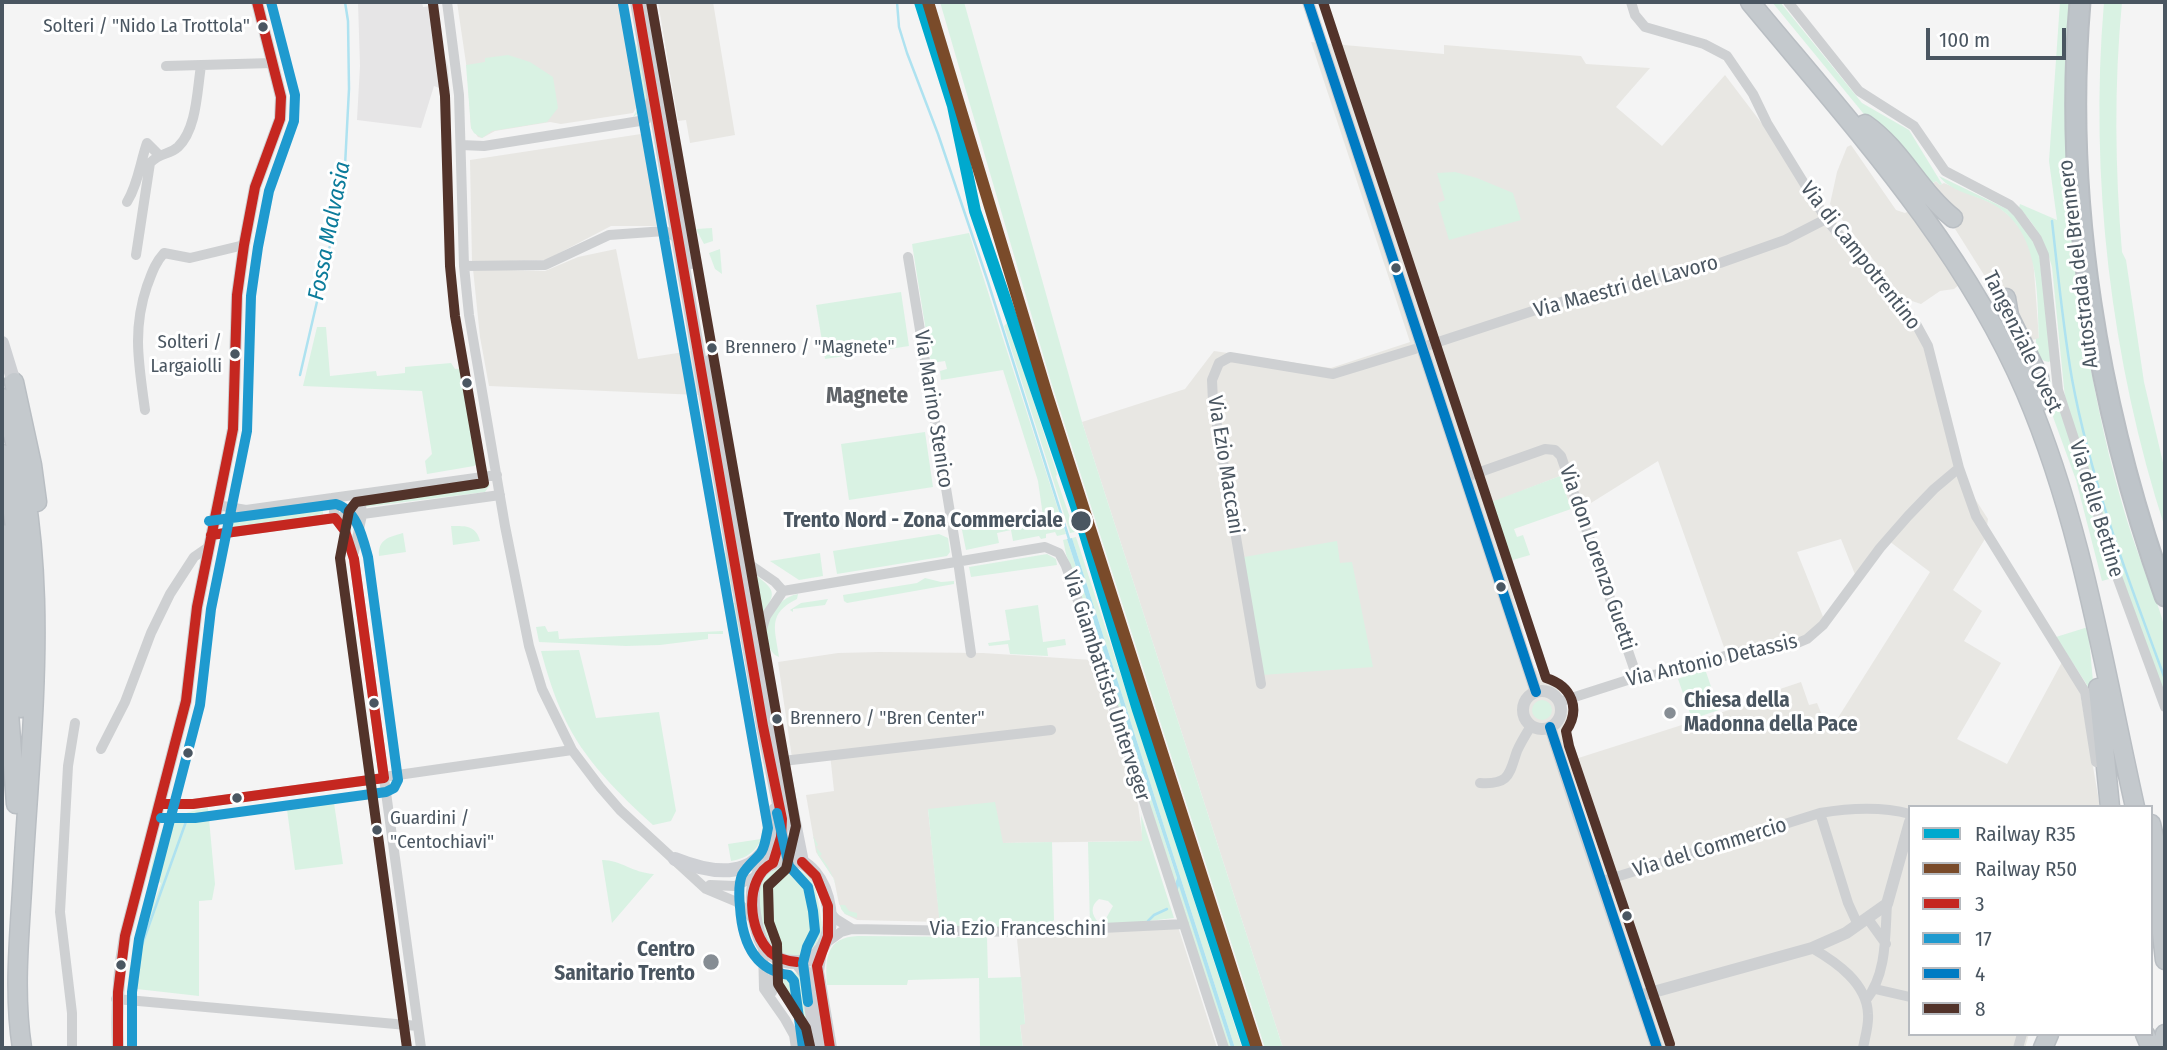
<!DOCTYPE html>
<style>
body{margin:0}
#map{position:relative;width:2167px;height:1050px;overflow:hidden;background:#f4f4f4;font-family:"Fira Sans Condensed",sans-serif}
canvas{display:block}
.frame{position:absolute;inset:0;border:4px solid #4a5661;pointer-events:none}
.legend{position:absolute;left:1908px;top:805px;width:245px;height:231px;box-sizing:border-box;background:#fff;border:2px solid #b7bbc0;margin:0;padding:9px 12px;list-style:none;font-size:21px;color:#4a5661}
.legend li{display:flex;align-items:center;gap:14px;height:35px}
.legend b{width:35px;border:2px solid #b7bbc0}
.scale{position:absolute;left:1926px;top:28px;width:140px;height:32px;box-sizing:border-box;border:4px solid #4a5661;border-top:0;padding-left:9px;font-size:21px;line-height:24px;white-space:nowrap;color:#4a5661;-webkit-text-stroke:5px #fff;paint-order:stroke}
</style>
<div id="map">
<canvas width="2167" height="1050"></canvas>
<div class="frame"></div>
<ul class="legend">
<li><b style="height:9px;background:#00a9ce"></b>Railway R35</li>
<li><b style="height:9px;background:#7a4b2a"></b>Railway R50</li>
<li><b style="height:9px;background:#c52720"></b>3</li>
<li><b style="height:9px;background:#1f9acf"></b>17</li>
<li><b style="height:9px;background:#007bc3"></b>4</li>
<li><b style="height:9px;background:#52332a"></b>8</li>
</ul>
<div class="scale">100 m</div>
</div>
<script>
const ctx = document.querySelector('canvas').getContext('2d');
ctx.lineJoin = 'round';
function fill(path, color) { ctx.fillStyle = color; ctx.fill(path, 'evenodd'); }
function trace(path, color, width, dash) { ctx.strokeStyle = color; ctx.lineWidth = width; ctx.lineCap = dash ? 'butt' : 'round'; ctx.setLineDash(dash || []); ctx.stroke(path); }
function write(font, color, halo, rows, align = 'center') {
  ctx.font = font + ' "Fira Sans Condensed",sans-serif'; ctx.lineWidth = 6; ctx.setLineDash([]); ctx.textBaseline = 'middle'; ctx.strokeStyle = halo; ctx.fillStyle = color; for (const [text, x, y, turn = 0] of rows) {
    ctx.save(); ctx.translate(x, y); ctx.rotate((+turn || 0) * Math.PI / 180); ctx.textAlign = isNaN(turn) ? turn : align; if (halo) ctx.strokeText(text, 0, 0); ctx.fillText(text, 0, 0); ctx.restore();
  }
}
fill(new Path2D(`
 M457,2H623L640,102L633,113L561,124L550,122L495,131L482,138L478,137L471,128L467,70Z
 M658,2H713L735,135L690,143L686,120L678,121Z
 M1311,42L1444,54V45L1581,56L1586,64L1650,68L1616,107L1662,146L1725,75L1930,345L1968,488L1988,519L1985,539L1953,590L1982,611L1964,641L2001,663L1957,739L2007,764L2062,662L2080,692L2100,807H1910V1034H2029L2025,1048H1283L1082,422L1185,389L1214,351L1331,368L1410,342ZM1658,461L1725,650L1783,645L1805,636L1824,619L1797,552L1841,539L1856,577L1885,538L1930,572L1829,732L1817,703L1809,705L1801,682L1753,698L1754,702L1569,761L1566,745L1569,713L1558,687L1543,680L1532,664L1504,563L1506,562L1486,505L1560,476L1571,509L1591,503Z
 M641,134L658,226H611L546,260L472,262L470,160Z
 M1851,145L1896,210L1905,213L1909,211L1960,284L1954,289L1940,291L1921,304L1903,298L1830,204L1837,172L1847,147Z
 M1936,181L1940,185L1944,183L1996,205L2011,217L2021,230L2029,243L2033,257L2039,339L2025,340L1928,186Z
 M616,249L638,359L691,351L699,395L489,386L480,337L473,269L545,271L578,257Z
 M879,652L983,653L1092,660L1138,805L1143,841L1003,843L928,809L940,922L857,920L845,914L839,904L834,879L816,852L806,795L834,791L830,754L792,758L778,662L838,653Z
 M1178,927L1217,1048H1023L1020,1024L1025,1023L1017,939Z`), '#e8e7e3');
fill(new Path2D(`
 M358,2H422L423,7L430,6L440,58L446,60L448,66L450,92L434,86L421,128L357,120L360,66Z`), '#e6e5e6');
fill(new Path2D(`
 M940,2H964L1082,422L1283,1048H1265L1051,382Z
 M1772,2H1780L1862,103L1909,130L1942,184L1940,185L1936,181L1928,186L1884,133L1863,113Z
 M2060,2H2070C2058,154 2074,307 2109,455C2118,490 2128,527 2141,561C2148,583 2159,604 2164,626C2167,645 2165,675 2165,695L2111,552L2065,398L2052,267C2046,244 2036,225 2019,208L2020,204L2057,220L2049,161Z
 M2104,2H2122C2114,85 2115,168 2122,252L2126,260L2144,382L2165,471V528C2111,361 2089,177 2104,2Z
 M625,24H628C636,48 666,99 633,117L639,106Z
 M508,55L530,62L553,77L558,108L547,122L492,131L482,138L474,133L471,128L466,65L485,62V58Z
 M1455,172L1477,178L1513,193L1521,220L1449,240L1438,203L1445,200L1437,173Z
 M1939,176L2007,209L2022,223L2039,252L2051,360L2049,362C2036,360 2036,350 2036,339L2039,338C2037,288 2040,224 1986,201C1970,194 1949,190 1939,176Z
 M712,228L713,241L704,244L696,229Z
 M969,233L1066,534L1057,536L1055,532L1046,534V538L1041,539L1039,536L1013,541L1011,530L997,533L999,543L966,550L962,530L1043,516L1038,481L1003,370L941,380L940,371L947,369L945,361L931,363L912,244Z
 M720,249L722,274L715,269L709,253Z
 M901,292L909,346L825,359L816,305Z
 M1008,322L1057,474L1056,477L1075,532L1070,533L1004,326Z
 M317,327H326L330,376L376,371L377,376L405,373V367L451,363L455,369L465,368L483,453L480,463L474,466L427,474L425,461L432,454L422,391L303,386Z
 M2025,340H2031C2032,363 2041,357 2047,372C2073,439 2092,509 2109,579L2102,581L2076,480Z
 M925,432L933,487L849,500L841,444Z
 M1560,476L1571,509L1514,529L1517,537L1523,535L1530,555L1506,562L1486,504Z
 M484,481L490,485L485,492L365,507L366,498Z
 M315,504L323,505V514L225,529L221,521L226,517Z
 M451,526C465,526 476,525 480,541L453,545Z
 M403,533L406,552L379,556C378,539 389,537 403,533Z
 M939,534L948,538L950,552L947,556L837,574L833,551Z
 M1076,537L1242,1048H1235L1072,538Z
 M1067,539L1177,878L1175,884L1066,554L1063,540Z
 M1337,541L1340,563L1352,562L1373,667L1262,675L1244,557Z
 M726,552L733,591L721,586L716,559Z
 M820,553L823,576L799,580L770,561Z
 M1047,554L1056,559L1057,565L971,577L969,567Z
 M753,573C775,590 778,592 761,616Z
 M925,578L941,582L954,581V584L847,603L844,601L843,595L917,583Z
 M798,594L797,599C767,614 775,628 779,657L775,655C755,635 773,598 798,594Z
 M828,599L825,605L793,609V612L790,610L801,603Z
 M724,603H735L739,630L728,631Z
 M1038,605L1043,642L1065,639L1066,645L1047,648L1048,656L1010,654L1008,644L989,646L988,643L1010,640L1005,610Z
 M545,626L548,632L558,631L559,639L723,631V634H708V639L660,645L626,646L539,642L536,627Z
 M2088,627L2102,779H2098L2087,685L2056,637Z
 M579,650L596,718L659,712L676,811L671,821L653,825C620,795 583,759 564,717C554,696 547,673 541,651Z
 M1705,669L1719,710L1692,719L1678,679Z
 M1133,670L1175,802V808L1131,673Z
 M1532 710a10 10 0 1 1 20 0a10 10 0 1 1-20 0Z
 M762,762C766,797 779,854 731,861L728,844L761,839L765,805L758,763Z
 M333,796L343,864L295,870L286,802Z
 M995,802L1003,843L1052,842L1054,920L1047,928L940,926L928,809Z
 M208,808L215,884L212,900L199,901V996L128,988L129,970L161,883L149,878C160,834 157,816 208,808Z
 M1141,815L1174,918L1107,926L1104,922L1113,906L1108,901L1099,899C1090,906 1091,915 1099,923L1097,926L1090,927L1088,842L1142,841Z
 M813,836L818,845L816,847L822,854L820,856C835,874 835,884 840,905H845L849,911L857,913V918L845,914L841,909L834,879L818,855Z
 M1183,836L1188,841L1254,1048H1251Z
 M602,860C621,860 633,873 654,874L612,923Z
 M784,866C813,870 816,886 820,911C821,919 823,926 821,933C814,960 784,962 767,942C763,937 763,928 762,922C757,895 753,875 784,866Z
 M1179,884L1231,1048H1226L1177,892Z
 M858,936L987,937L988,978L1021,977L1025,1024L1020,1025L1023,1048H980L979,978L908,980L907,985H827C825,959 826,937 858,936Z
 M789,970L798,974L802,982L810,1048H805L804,1033L797,1016L779,990V977L784,971Z`), '#d9f2e3');
fill(new Path2D(`
 M1072,538L1235,1048H1231L1179,886L1177,892L1175,884L1177,878L1067,539Z`), '#aee2f0');
trace(new Path2D(`
 M897,2L899,27L907,53L938,134L988,282L1070,542
 M2052,221C2058,274 2063,327 2072,379C2091,482 2129,582 2165,679
 M300,375L344,185L349,89L348,21L345,2
 M1148,921L1154,915L1167,909
 M132,983L133,970L188,816`), '#aee2f0', 2.5);
const trunk = new Path2D(`
 M1750,2C1851,124 1963,245 2026,393C2082,524 2104,669 2135,807
 M1865,124C1901,149 1919,191 1953,218
 M2006,298L2009,316L2039,377L2041,401
 M14,382L32,465L37,502
 M2,398C54,551 32,716 23,873C20,931 13,990 22,1048
 M2,454C22,538 23,622 21,708
 M2,534L7,599V687L16,804
 M2098,688L2110,807
 M2151,824L2165,886
 M2151,880L2161,925L2165,960
 M2145,1034L2151,1048
 M2043,1048L2049,1034
 M2163,1048L2165,1034`);
const motorway = new Path2D(`
 M2080,2C2063,203 2098,407 2165,596`);
trace(trunk, '#b9bec3', 21);
trace(motorway, '#b9bec3', 23);
trace(new Path2D(`
 M447,2L459,95L464,266L469,315L505,526L529,646L542,689L572,750L600,787L620,810L706,889L737,902L747,911L753,920
 M1631,2L1635,15L1645,27L1704,44L1727,56L1753,94L1767,123L1826,219L1888,294L1916,324L1928,346L1959,468L1976,516L2085,692L2096,762
 M1788,2L1859,91L1914,126L1945,171L2010,205L2018,213L2037,239L2044,255L2058,390L2094,500L2108,552L2165,707
 M166,66L272,63
 M461,145L484,146L646,120L650,102L653,98
 M127,202C138,184 140,163 147,143L158,154
 M136,255L150,163C162,151 168,156 178,147C197,129 197,90 201,66
 M908,257L958,561L971,653
 M464,266L545,265L609,235L665,231L679,239
 M1423,347L1557,303L1720,263L1785,240L1826,219
 M145,410C139,365 132,330 147,286C152,273 155,263 164,253L190,258L244,245
 M1466,477L1545,449L1555,450L1561,456L1637,677
 M332,498L335,518L345,531L354,559L421,1048
 M217,505L246,510L497,475
 M211,535L500,495
 M354,552L362,515L360,495
 M746,562L775,582L783,591
 M760,635L766,616L783,591L1045,547L1059,553L1066,566L1092,641L1224,1048
 M1261,684L1213,402L1212,380L1219,363L1230,357L1333,374L1415,349
 M1559,702L1637,677L1660,674L1739,652L1788,647L1807,639L1823,625L1880,548L1908,516L1934,489L1959,468
 M101,749L125,702L151,633L170,594L194,557L207,548
 M783,761L1051,730
 M384,777L572,750
 M1480,783C1510,785 1509,774 1517,751C1521,742 1526,734 1531,726
 M161,804H193L384,778
 M1820,813L1848,903L1858,925
 M1600,882L1820,813C1850,808 1880,806 1910,814
 M710,885L735,886L757,876
 M827,909L836,919L852,929
 M1868,919L1886,944
 M826,943L841,932L852,929L1021,932L1184,924
 M763,946L764,989L785,1019L794,1035L796,1048
 M1812,948C1836,962 1867,983 1868,1014C1869,1025 1865,1037 1863,1048
 M1875,989L1910,997
 M772,992L771,981L782,960
 M116,999L418,1026
 M1866,1000C1887,974 1885,936 1887,904
 M72,1048V1013L60,912L68,766L75,723
 M2018,1048L2022,1034`), '#ced0d2', 10);
trace(new Path2D(`
 M1308,2L1536,692
 M1523 710a19 19 0 1 1 38 0a19 19 0 1 1-38 0Z
 M1550,727L1577,811L1657,1048
 M1639,996L1812,948L1846,933L1887,904L1910,822
 M118,1048C116,1008 118,975 125,936L186,701L197,607L233,429L237,295L244,245L255,187L280,119L281,97L257,2`), '#ced0d2', 12);
trace(new Path2D(`
 M637,2L763,726L782,819L781,837L773,863
 M649,2L693,262
 M2,343L14,382
 M711,361L776,732L802,862
 M675,859C727,880 772,876 775,810
 M783,859C834,853 851,962 794,962C783,962 773,957 766,949C755,935 748,893 757,877C762,867 772,862 783,859Z
 M820,951L817,971L830,1048
 M797,962L807,975L817,1048`), '#ced0d4', 14);
trace(trunk, '#c4c9cd', 18);
trace(motorway, '#bec4c9', 19);
trace(new Path2D(`
 M637,2L763,726L782,819L781,837L773,863
 M161,804H193L384,778L354,559L345,531L335,518L211,535
 M802,862L816,876L828,906V936L817,966L830,1048
 M773,863C743,878 748,932 771,953C778,959 787,961 797,962
 M118,1048V992L125,936L186,701L197,607L233,429L237,295L244,245L255,187L280,119L281,97L257,2`), '#c52720', 10);
trace(new Path2D(`
 M623,4L768,828C766,836 765,849 760,854C754,861 747,866 742,875C738,885 739,897 740,907C742,940 753,970 789,975L794,981L803,1048
 M777,813L789,866L808,887L813,911L815,931L807,947L803,963L808,1002
 M161,818H195L386,792L394,788L398,780L368,557C363,539 357,510 336,504L209,521
 M132,1047V992L139,939L200,705L211,609L247,431L251,296L258,247L269,191L294,121L295,95L271,2`), '#1f9acf', 10);
trace(new Path2D(`
 M1308,2L1536,692
 M1550,727L1657,1048`), '#007bc3', 10);
trace(new Path2D(`
 M651,2L796,826L786,869L768,886L769,922L777,944L778,984L806,1028L810,1046
 M1323,2L1546,678C1572,686 1581,709 1566,731L1569,746L1670,1044
 M407,1048L340,558L349,511L356,502L484,483L455,316L450,266L445,96L433,4`), '#52332a', 10);
trace(new Path2D(`
 M920,2L953,106L975,211L1081,521L1138,710L1249,1048`), '#00a9ce', 12);
trace(new Path2D(`
 M928,2L1047,395L1257,1048`), '#7a4b2a', 12);
for (const [x, y, r, color] of [
 [263,27,6,"#4a5661"],
 [1396,268,6,"#4a5661"],
 [712,348,6,"#4a5661"],
 [235,354,6,"#4a5661"],
 [467,383,6,"#4a5661"],
 [1081,521,11,"#4a5661"],
 [1501,587,6,"#4a5661"],
 [374,703,6,"#4a5661"],
 [1670,713,7,"#868d94"],
 [777,719,6,"#4a5661"],
 [188,753,6,"#4a5661"],
 [237,798,6,"#4a5661"],
 [377,830,6,"#4a5661"],
 [1627,916,6,"#4a5661"],
 [711,962,9,"#868d94"],
 [121,965,6,"#4a5661"]
]) { const dot = new Path2D(); dot.arc(x, y, r, 0, 2 * Math.PI); ctx.fillStyle = color; ctx.fill(dot); trace(dot, '#fff', 2.5); }
write('19px', '#4a5661', '#fff', [
 ["Solteri / \"Nido La Trottola\"",250,27,"right"],
 ["Solteri /",222,343,"right"],
 ["Largaiolli",222,367,"right"],
 ["Brennero / \"Magnete\"",725,348],
 ["Brennero / \"Bren Center\"",790,719],
 ["Guardini /",390,819],
 ["\"Centochiavi\"",390,843]
], 'left');
write('21px', '#4a5661', '#fff', [
 ["Via di Campotrentino",1860,256,52],
 ["Autostrada del Brennero",2079,264,-97],
 ["Via Maestri del Lavoro",1626,287,-15],
 ["Tangenziale Ovest",2022,342,64],
 ["Via Marino Stenico",933,409,81],
 ["Via Ezio Maccani",1225,465,81],
 ["Via delle Bettine",2096,509,73],
 ["Via don Lorenzo Guetti",1597,558,71],
 ["Via Antonio Detassis",1712,661,-13],
 ["Via Giambattista Unterveger",1106,686,72],
 ["Via del Commercio",1710,848,-17],
 ["Via Ezio Franceschini",1018,929]
]);
write('bold 21px', '#4a5661', '#fff', [
 ["Trento Nord - Zona Commerciale",1063,521]
], 'right');
write('bold 21px', '#4a5661', '#fff', [
 ["Chiesa della",1684,701],
 ["Madonna della Pace",1684,725],
 ["Centro",695,950,"right"],
 ["Sanitario Trento",695,974,"right"]
], 'left');
write('italic 23px', '#0c7c9b', '#fff', [
 ["Fossa Malvasia",330,231,-79]
]);
write('bold 23px', '#5f6368', '#fff', [
 ["Magnete",867,397]
]);
</script>
